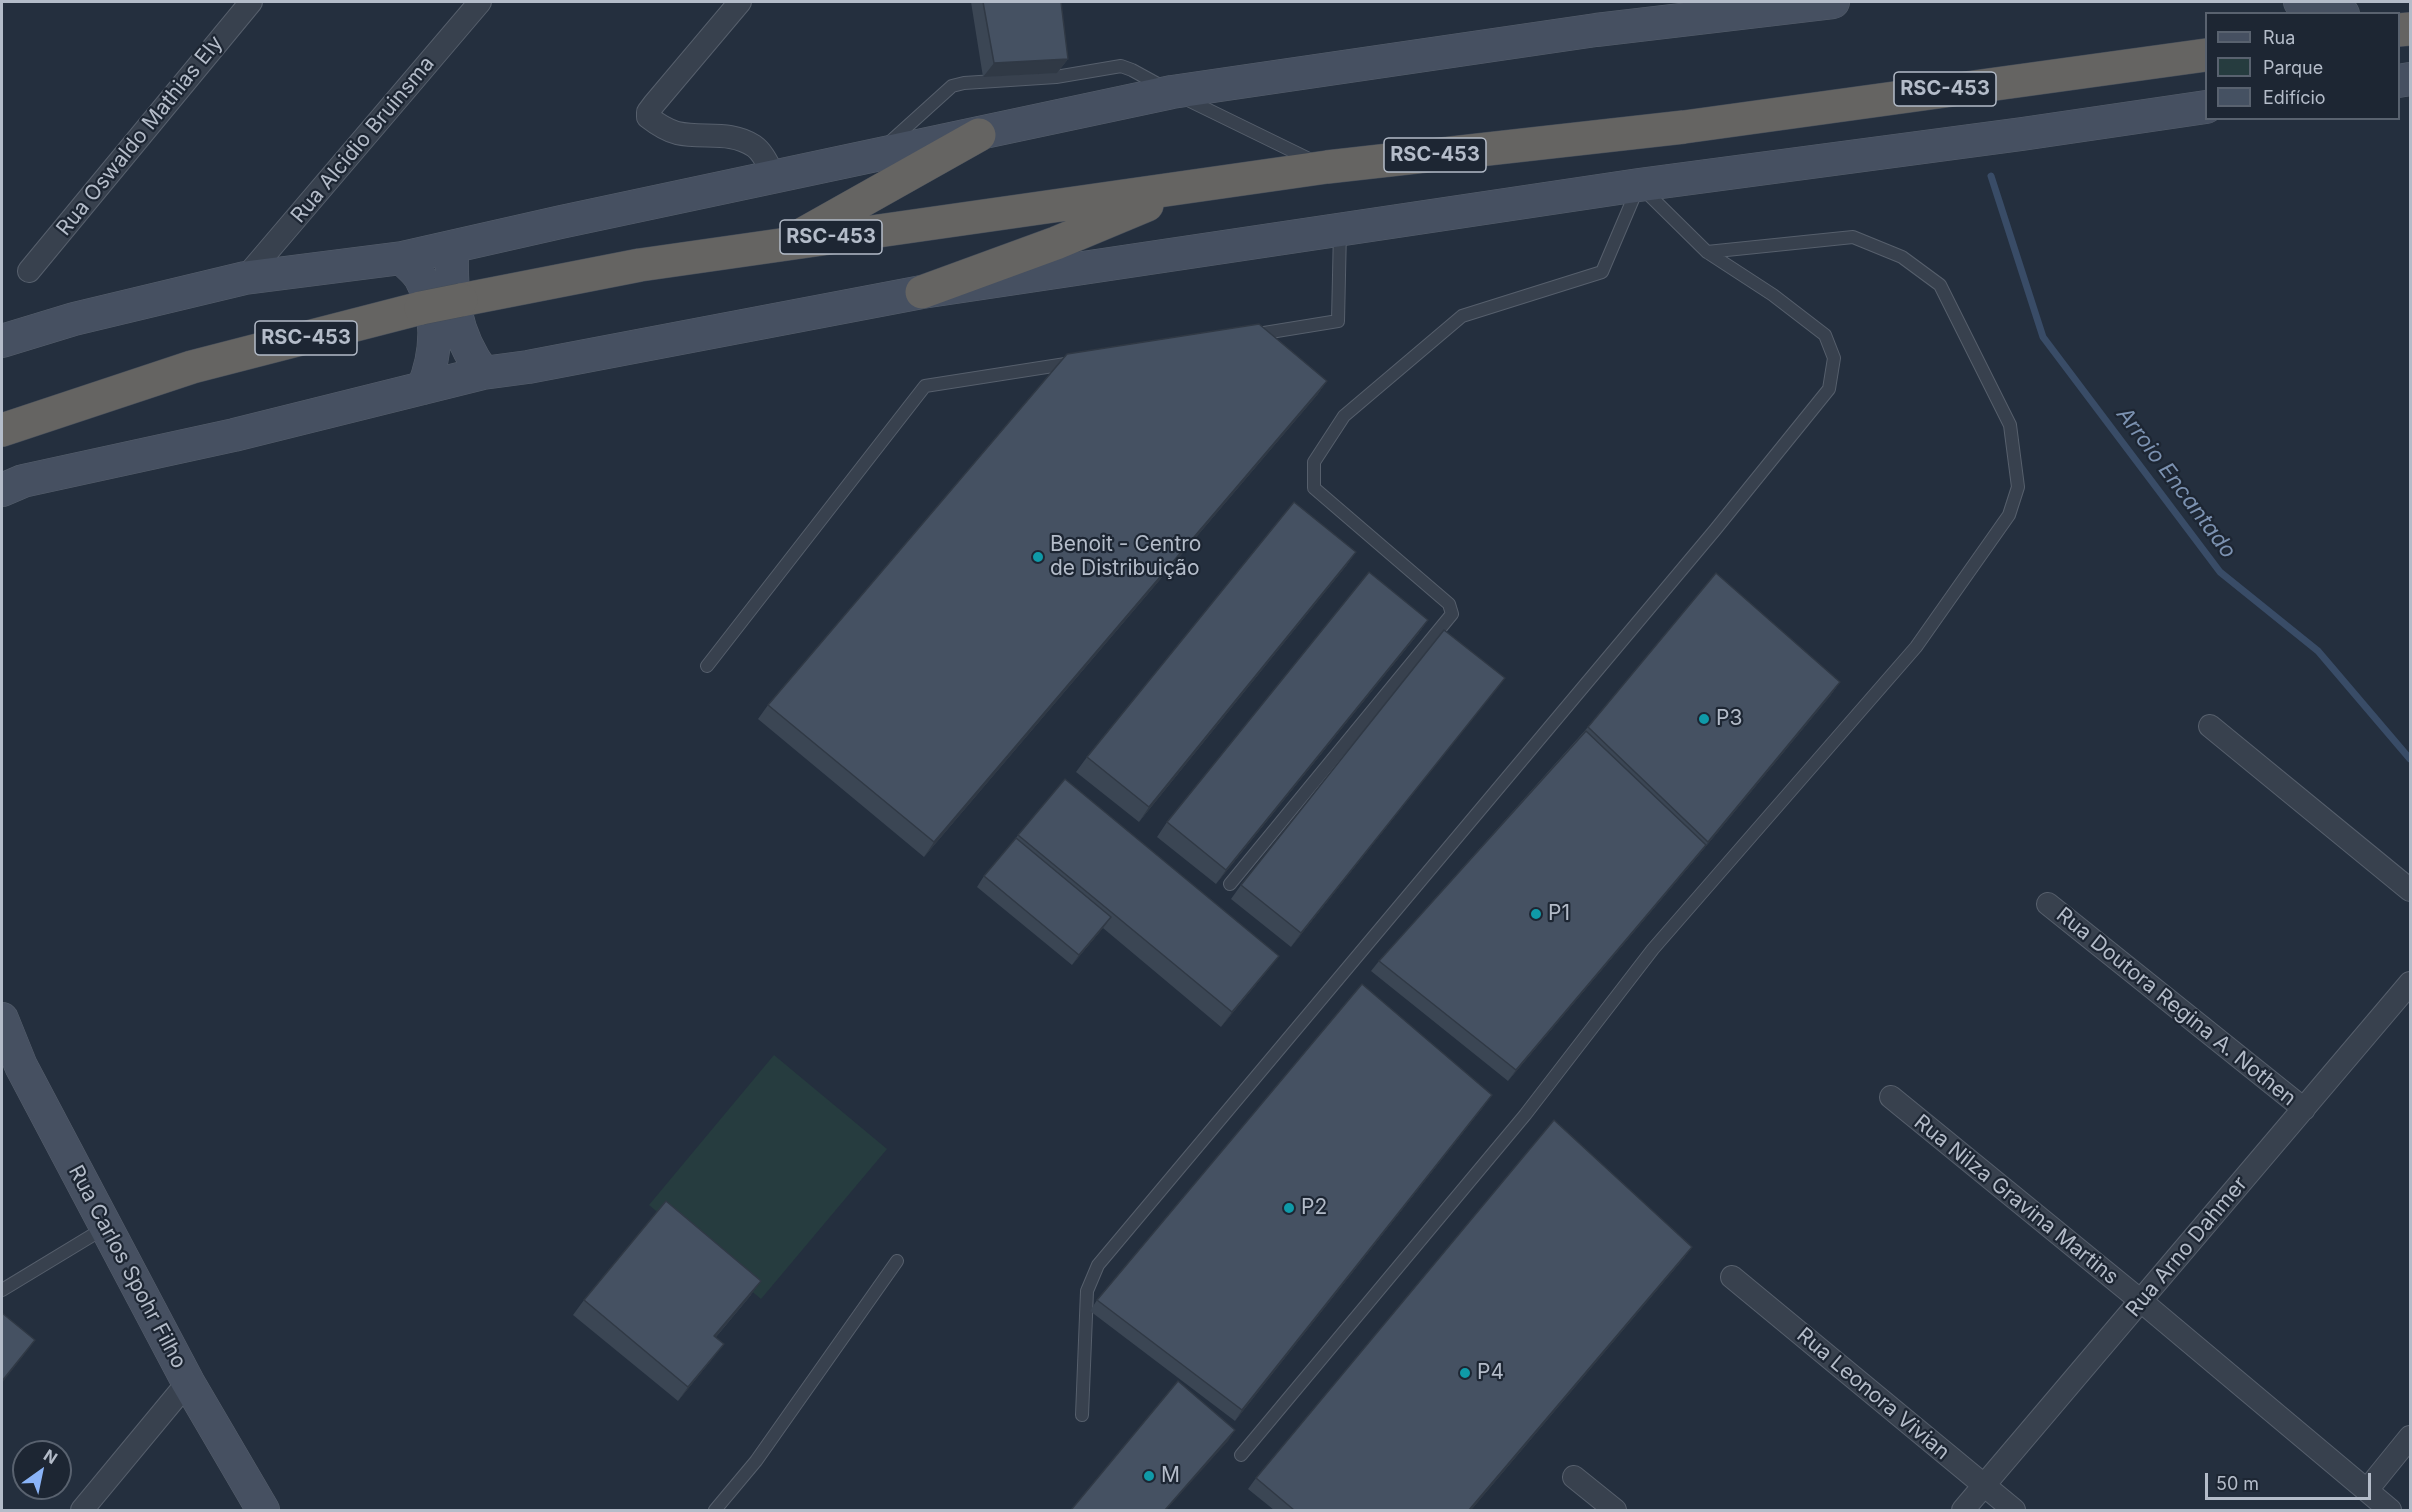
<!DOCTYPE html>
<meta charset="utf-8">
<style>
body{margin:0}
#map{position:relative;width:2412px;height:1512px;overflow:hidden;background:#242f3e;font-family:Inter,sans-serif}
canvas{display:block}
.frame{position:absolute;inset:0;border:3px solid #b4bcc9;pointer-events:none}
.legend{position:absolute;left:2205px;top:12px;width:195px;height:108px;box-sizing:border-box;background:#1d2633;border:2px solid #59626f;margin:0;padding:8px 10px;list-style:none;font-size:18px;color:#b4bcc9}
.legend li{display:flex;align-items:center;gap:12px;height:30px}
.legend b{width:30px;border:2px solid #59626f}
.north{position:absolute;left:12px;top:1440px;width:60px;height:60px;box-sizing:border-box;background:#1d2633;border:2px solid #59626f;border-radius:50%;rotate:33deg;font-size:16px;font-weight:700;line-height:24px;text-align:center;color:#b4bcc9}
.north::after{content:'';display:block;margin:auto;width:21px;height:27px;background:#8ab4f8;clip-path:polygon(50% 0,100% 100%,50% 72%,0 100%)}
.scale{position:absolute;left:2205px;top:1473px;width:166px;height:27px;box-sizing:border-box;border:3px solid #b4bcc9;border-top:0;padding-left:8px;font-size:18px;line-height:21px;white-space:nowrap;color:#b4bcc9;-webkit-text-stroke:4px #1d2633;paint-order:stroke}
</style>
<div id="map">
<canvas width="2412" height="1512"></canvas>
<div class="frame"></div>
<ul class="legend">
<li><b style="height:8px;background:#465061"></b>Rua</li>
<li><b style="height:16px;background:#263c3f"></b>Parque</li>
<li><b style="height:16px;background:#455162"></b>Edifício</li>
</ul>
<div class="north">N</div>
<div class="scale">50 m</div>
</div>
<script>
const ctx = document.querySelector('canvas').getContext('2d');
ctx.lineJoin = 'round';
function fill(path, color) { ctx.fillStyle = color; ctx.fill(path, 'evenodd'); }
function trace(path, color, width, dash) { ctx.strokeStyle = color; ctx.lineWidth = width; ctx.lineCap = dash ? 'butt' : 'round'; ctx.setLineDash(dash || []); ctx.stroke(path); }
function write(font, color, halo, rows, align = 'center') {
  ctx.font = font + ' Inter,sans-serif'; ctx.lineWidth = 4.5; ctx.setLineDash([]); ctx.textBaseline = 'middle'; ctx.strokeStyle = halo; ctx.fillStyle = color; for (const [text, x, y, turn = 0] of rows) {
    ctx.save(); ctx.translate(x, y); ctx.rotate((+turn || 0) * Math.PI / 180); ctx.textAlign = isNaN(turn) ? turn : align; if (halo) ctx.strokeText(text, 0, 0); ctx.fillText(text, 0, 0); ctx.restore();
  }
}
fill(new Path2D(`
 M774,1055L887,1149L761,1299L649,1205Z`), '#263c3f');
trace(new Path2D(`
 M1991,176L2043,337L2220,572L2318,651L2410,759`), '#394c67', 7);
const service = new Path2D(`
 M1186,99L1313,161
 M890,142L952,86L964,83L1056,77L1121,66L1132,70L1163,87
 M1252,335L1338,321L1340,230
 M707,666L925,386L1072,363
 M2,1290L106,1227
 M1082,1415L1087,1291L1098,1265L1715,530L1829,389L1834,358L1825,335L1773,295L1707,252L1639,185L1602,272L1462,316L1344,416L1314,462V488L1449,604L1452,614L1230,884
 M1241,1455L1525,1115L1653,949L1916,647L2009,515L2018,487L2010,425L1940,285L1902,257L1853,237L1707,252
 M715,1510L756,1461L897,1261`);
const minor = new Path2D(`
 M740,2L654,104L648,112V117C657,124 666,130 677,133C703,139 730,130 754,146C764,153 769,167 775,177
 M29,271L251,2
 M245,278L480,2
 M2210,726L2410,890
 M2048,904L2304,1109
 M1891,1097L2141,1301L2390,1510
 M1732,1277L2014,1510
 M1574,1477L1615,1510
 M2367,1490L2410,1437
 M82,1510L188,1382
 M1963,1510L2410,983`);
const secondary = new Path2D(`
 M2300,2L2343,14
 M2398,81L2410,79
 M452,247C451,297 453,331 483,373
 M402,258C408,265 417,271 421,279C440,313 437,354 423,388
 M2,341L74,319L245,278L402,258L561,222L1172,92L1596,30L1833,2
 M2,490L23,481L234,435L483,373L528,367L922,292L1639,185L2022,134L2206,107
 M2,1019L21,1066L188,1382L263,1510`);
const trunk = new Path2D(`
 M2398,30L2410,29
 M803,234L979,135
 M922,292L1056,243L1147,205
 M461,300L640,265L1327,167L1684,127L2206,55
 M2,430L192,367L421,308`);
trace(service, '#565f6c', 14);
trace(minor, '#565f6c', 24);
trace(secondary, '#565f6c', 34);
trace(trunk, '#434c59', 34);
trace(service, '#38414e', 12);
trace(minor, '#38414e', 22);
trace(secondary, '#465061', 33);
trace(trunk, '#656462', 33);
const trunkBridge = new Path2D(`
 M421,308L461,300`);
trace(trunkBridge, '#434c59', 34, []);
trace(trunkBridge, '#656462', 33);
fill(new Path2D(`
 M971,2H1061L1068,59L1057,73L983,77Z
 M1327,381L1317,395L924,857L758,719L768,705Z
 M1356,552L1346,566L1139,822L1076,772L1087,757Z
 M1428,620L1418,634L1216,884L1157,837L1167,822Z
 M1840,682L1830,696L1698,856L1508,1081L1371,971L1379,961L1588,727Z
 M1494,692L1291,947L1231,899L1241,885Z
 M1065,779L1279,956L1268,970L1221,1027L1103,928L1072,965L977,887L984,876Z
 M1484,1106L1235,1421L1090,1311L1097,1300Z
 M1692,1247L1684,1258L1471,1510H1274L1248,1489L1256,1478Z
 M751,1295L716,1337L713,1358L678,1401L573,1315L584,1300Z`), '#3b4654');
fill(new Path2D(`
 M1068,59L1057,73L983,77L994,63Z
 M1327,381L1317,395L924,857L934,842Z
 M1356,552L1346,566L1139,822L1149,807Z
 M1428,620L1418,634L1216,884L1226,870Z
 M1505,678L1494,692L1291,947L1301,933Z
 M1840,682L1830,696L1698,856L1508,1081L1516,1070L1706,845Z
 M1111,917L1103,928L1072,965L1079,955Z
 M1279,956L1268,970L1221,1027L1232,1012Z
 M1492,1095L1484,1106L1235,1421L1242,1410Z
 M1692,1247L1684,1258L1471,1510H1469Z
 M761,1281L751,1295L704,1351L714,1336Z
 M35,1340L27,1351L2,1383V1381Z
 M724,1344L713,1358L678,1401L688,1387Z
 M1235,1430L1228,1441L1166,1510H1165Z`), '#303945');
const building = new Path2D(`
 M983,2H1061L1068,59L994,63Z
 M1259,324L1327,381L934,842L768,705L1067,354Z
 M1294,502L1356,552L1149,807L1087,757Z
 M1369,572L1428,620L1226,870L1167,822Z
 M1716,573L1840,682L1708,842L1588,727Z
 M1444,630L1505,678L1301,933L1241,885Z
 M1586,731L1706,845L1516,1070L1379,961Z
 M1065,779L1279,956L1232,1012L1018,835Z
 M1016,838L1111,917L1079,955L984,876Z
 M1362,984L1492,1095L1242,1410L1097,1300Z
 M1554,1120L1692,1247L1469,1510H1294L1256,1478Z
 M666,1201L761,1281L714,1336L724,1344L688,1387L584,1300Z
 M2,1313L35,1340L2,1381Z
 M1178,1381L1235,1430L1165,1510H1071Z`);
fill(building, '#455162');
trace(building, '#303945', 1.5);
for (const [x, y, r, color] of [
 [1038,557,6,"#0f9aa8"],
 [1704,719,6,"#0f9aa8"],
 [1536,914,6,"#0f9aa8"],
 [1289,1208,6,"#0f9aa8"],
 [1465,1373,6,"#0f9aa8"],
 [1149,1476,6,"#0f9aa8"]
]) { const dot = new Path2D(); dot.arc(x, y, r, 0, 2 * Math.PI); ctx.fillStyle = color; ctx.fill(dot); trace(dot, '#1d2633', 2); }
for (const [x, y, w] of [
 [1945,89,102],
 [1435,155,102],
 [831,237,102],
 [306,338,102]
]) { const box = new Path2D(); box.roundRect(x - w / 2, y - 17, w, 34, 4.5); ctx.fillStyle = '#1d2633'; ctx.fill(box); trace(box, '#b4bcc9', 1.5); }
write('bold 20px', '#b4bcc9', null, [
 ["RSC-453",1945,89],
 ["RSC-453",1435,155],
 ["RSC-453",831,237],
 ["RSC-453",306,338]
]);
write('21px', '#b4bcc9', '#1d2633', [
 ["Rua Oswaldo Mathias Ely",140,136,-51],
 ["Rua Alcidio Bruinsma",363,140,-50],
 ["Rua Doutora Regina A. Nothen",2176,1007,39],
 ["Rua Nilza Gravina Martins",2016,1200,39],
 ["Rua Arno Dahmer",2187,1247,-50],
 ["Rua Carlos Spohr Filho",127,1267,62],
 ["Rua Leonora Vivian",1873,1394,40]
]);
write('21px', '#b4bcc9', '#1d2633', [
 ["Benoit - Centro",1050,545],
 ["de Distribuição",1050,569],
 ["P3",1716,719],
 ["P1",1548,914],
 ["P2",1301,1208],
 ["P4",1477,1373],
 ["M",1161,1476]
], 'left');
write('italic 22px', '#7c92b1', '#1d2633', [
 ["Arroio Encantado",2176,483,53]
]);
</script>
